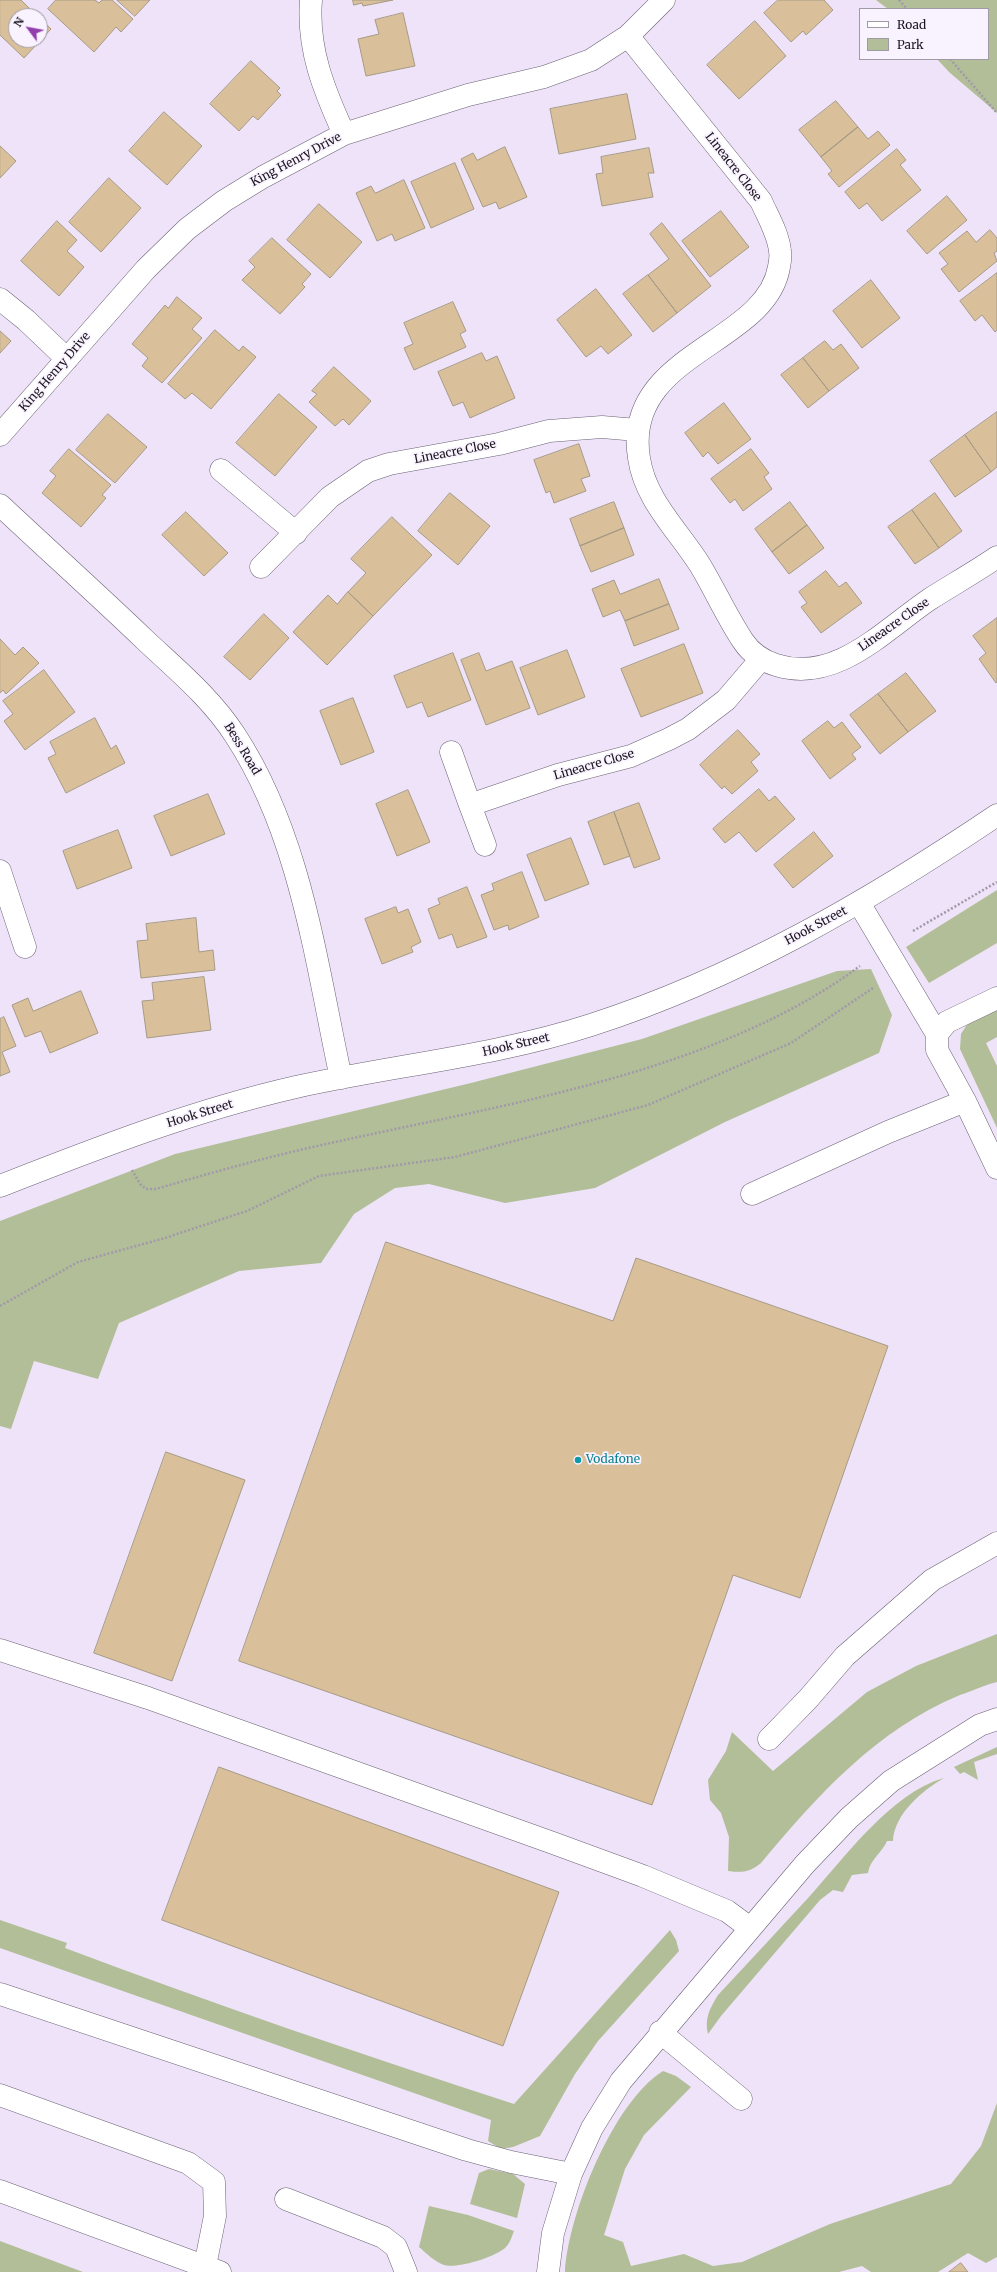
<!DOCTYPE html>
<style>
body{margin:0}
#map{position:relative;width:997px;height:2272px;overflow:hidden;background:#eee3f8;font-family:Merriweather,serif}
canvas{display:block}
.legend{position:absolute;left:859px;top:8px;width:130px;height:52px;box-sizing:border-box;background:#f9f2ff;border:1px solid #9f9aa4;margin:0;padding:5px 7px;list-style:none;font-size:12px;color:#19151c}
.legend li{display:flex;align-items:center;gap:8px;height:20px}
.legend b{width:20px;border:1px solid #9f9aa4}
.north{position:absolute;left:8px;top:8px;width:40px;height:40px;box-sizing:border-box;background:#f9f2ff;border:1px solid #9f9aa4;border-radius:50%;rotate:302deg;font-size:11px;font-weight:700;line-height:16px;text-align:center;color:#19151c}
.north::after{content:'';display:block;margin:auto;width:14px;height:18px;background:#923eac;clip-path:polygon(50% 0,100% 100%,50% 72%,0 100%)}
</style>
<div id="map">
<canvas width="997" height="2272"></canvas>
<ul class="legend">
<li><b style="height:5px;background:#fff"></b>Road</li>
<li><b style="height:11px;background:#b1be97"></b>Park</li>
</ul>
<div class="north">N</div>
</div>
<script>
const ctx = document.querySelector('canvas').getContext('2d');
ctx.lineJoin = 'round';
function fill(path, color) { ctx.fillStyle = color; ctx.fill(path, 'evenodd'); }
function trace(path, color, width, dash) { ctx.strokeStyle = color; ctx.lineWidth = width; ctx.lineCap = dash ? 'butt' : 'round'; ctx.setLineDash(dash || []); ctx.stroke(path); }
function write(font, color, halo, rows, align = 'center') {
  ctx.font = font + ' Merriweather,serif'; ctx.lineWidth = 3.5; ctx.setLineDash([]); ctx.textBaseline = 'middle'; ctx.strokeStyle = halo; ctx.fillStyle = color; for (const [text, x, y, turn = 0] of rows) {
    ctx.save(); ctx.translate(x, y); ctx.rotate((+turn || 0) * Math.PI / 180); ctx.textAlign = isNaN(turn) ? turn : align; if (halo) ctx.strokeText(text, 0, 0); ctx.fillText(text, 0, 0); ctx.restore();
  }
}
fill(new Path2D(`
 M876,0H997V113L949,72L937,59H988V9H888Z
 M997,890V943L929,983L906,947Z
 M871,969L892,1015L879,1053L725,1122L595,1188L505,1203L429,1184L395,1188L354,1214L321,1263L239,1271L119,1323L98,1379L34,1361L11,1429L0,1426V1221L175,1154L471,1083L642,1039L837,971Z
 M997,1009V1037L986,1043L997,1066V1128L960,1049L961,1034L968,1023Z
 M997,1634V1682C984,1685 972,1691 960,1695C877,1729 817,1796 761,1863C750,1872 742,1873 728,1871L729,1837L721,1813L710,1800L708,1780L726,1751L732,1732L773,1771L867,1692L916,1666Z
 M997,1747V1754L974,1762L978,1780L964,1772L960,1774L954,1767Z
 M944,1778C923,1790 894,1814 893,1841H887C882,1853 870,1859 868,1873L852,1875L843,1892L833,1890L820,1900L721,2016L708,2034C704,2019 710,2008 718,1995C749,1962 779,1929 809,1897C845,1857 891,1793 944,1778Z
 M0,1920L67,1943L65,1948C213,2004 363,2055 514,2104L670,1930L676,1940L679,1951L598,2041L575,2074L540,2136L513,2147L501,2149L488,2141L491,2120L0,1948Z
 M663,2071L676,2076L691,2087L644,2135L625,2169L604,2235L623,2242L631,2266L684,2254L713,2266L742,2262L830,2224L951,2184L981,2146L997,2103V2257L986,2263L968,2253L938,2272H871L862,2266L839,2272H565C568,2215 613,2102 663,2071Z
 M489,2169L513,2174L525,2184L517,2218L470,2204L479,2173Z
 M429,2206L468,2215L514,2231C512,2236 510,2243 506,2247C496,2257 457,2269 444,2265C435,2262 426,2253 419,2247Z
 M0,2241L83,2272H0Z`), '#b1be97');
const building = new Path2D(`
 M0,0H21L37,16H16V40H40V18L51,29L24,58L0,35Z
 M56,0H95L99,3L102,0H112L133,19L121,32L116,27L94,52L48,9Z
 M117,0H150L135,16Z
 M353,0H393L363,6L362,3L354,5Z
 M778,0H824L833,10L806,35L803,31L791,42L764,13Z
 M403,13L415,66L366,76L358,39L379,34L375,20Z
 M755,21L786,56L739,99L707,65Z
 M251,61L280,88L277,91L281,95L258,120L253,116L239,131L210,104Z
 M627,94L636,139L559,154L550,109Z
 M836,101L858,127L821,157L799,130Z
 M164,112L202,146L167,185L129,151Z
 M858,127L868,139L878,131L890,145L839,187L828,174L832,171L821,157Z
 M0,146L16,161L0,178Z
 M505,147L527,197L499,209L496,202L483,207L461,159L473,153L477,160Z
 M649,148L654,173H648L653,197L602,206L596,174L603,173L601,157Z
 M897,149L906,160L900,165L921,190L882,221L867,203L859,209L845,192Z
 M455,163L474,209L431,228L411,182Z
 M109,178L141,208L101,252L69,222Z
 M404,180L425,228L395,241L392,234L377,241L356,193L371,186L375,193Z
 M947,196L967,220L927,254L907,231Z
 M319,204L362,242L330,278L287,240Z
 M721,211L749,247L710,277L682,241Z
 M57,221L77,240L67,251L84,267L59,296L21,261Z
 M662,223L711,286L677,313L648,275L669,259L650,234Z
 M990,230L997,238V251L994,253L997,261L959,292L941,269L948,264L939,253L967,231L976,242Z
 M272,238L311,274L302,284L305,287L280,314L242,280L255,267L249,261Z
 M997,273V330L995,332L982,315L975,321L960,301Z
 M648,275L677,313L653,332L623,294Z
 M871,280L900,318L862,348L833,311Z
 M596,289L632,335L608,354L601,346L586,357L557,320Z
 M177,297L202,318L192,329L202,338L162,383L142,366L148,358L132,344L165,305L168,308Z
 M453,302L466,331L460,334L466,347L414,370L404,348L413,344L404,323Z
 M215,330L239,351L243,346L256,357L211,409L192,393L185,399L168,384Z
 M0,331L11,341L0,353Z
 M825,341L833,350L841,344L859,368L829,391L803,358Z
 M482,353L486,361L497,356L515,398L470,418L463,402L453,406L438,372Z
 M803,358L829,391L808,408L781,375Z
 M334,367L371,401L349,425L343,419L335,426L309,402L317,394L312,391Z
 M279,394L317,427L275,476L236,443Z
 M724,403L751,439L718,464L708,452L703,457L685,433Z
 M997,412V467L991,472L965,435Z
 M108,414L147,447L115,483L76,450Z
 M965,435L991,472L955,497L930,461Z
 M579,444L590,476L581,479L586,491L554,503L550,491L546,493L534,460Z
 M69,449L111,485L102,495L106,498L81,527L42,493L56,476L50,471Z
 M751,449L769,473L764,477L772,489L743,511L735,499L730,503L711,479Z
 M450,493L490,526L458,565L418,531Z
 M935,493L962,531L939,548L912,510Z
 M614,502L624,528L580,546L570,519Z
 M790,502L807,525L772,552L755,529Z
 M912,510L939,548L915,564L888,527Z
 M186,512L228,553L204,576L162,535Z
 M392,517L432,555L373,616L348,592L366,573L351,559Z
 M807,525L824,548L789,574L772,552Z
 M624,528L634,555L591,572L580,546Z
 M826,571L839,587L846,582L862,603L821,633L801,607L807,603L799,592Z
 M659,579L669,604L625,621L620,610L603,617L592,589L614,580L620,594Z
 M348,592L373,616L327,665L293,632L328,595L337,604Z
 M669,604L679,629L634,646L625,621Z
 M264,614L289,638L250,680L224,657Z
 M997,618V682L996,683L979,659L986,653L973,636Z
 M0,639L15,655L23,647L39,663L6,694L3,690L0,693Z
 M684,644L703,693L641,717L621,669Z
 M567,650L585,697L538,715L520,668Z
 M453,653L471,700L428,717L422,702L407,708L394,676Z
 M479,653L486,671L512,661L530,708L486,725L461,660Z
 M44,670L75,712L25,750L4,721L13,714L3,701Z
 M906,673L936,711L908,732L878,694Z
 M878,694L908,732L880,754L850,715Z
 M353,698L374,752L341,765L320,711Z
 M95,718L111,749L116,745L125,763L66,793L48,758L56,754L50,742Z
 M828,721L834,728L842,722L861,747L852,754L856,759L830,779L802,741Z
 M738,730L760,754L751,762L758,771L732,794L724,786L722,789L700,765Z
 M759,789L769,801L775,796L795,819L756,852L739,832L725,843L713,829Z
 M408,790L430,842L397,856L376,804Z
 M208,794L225,834L171,856L154,816Z
 M639,803L660,859L634,868L614,812Z
 M614,812L630,856L604,865L588,822Z
 M118,830L132,868L77,889L63,851Z
 M814,832L833,856L793,888L774,865Z
 M571,838L589,884L545,901L527,855Z
 M522,872L539,917L509,930L508,925L494,930L481,895L494,890L492,884Z
 M467,887L487,937L457,948L452,934L439,939L428,909L440,904L438,899Z
 M396,907L398,913L408,909L421,942L411,947L413,952L382,964L365,919Z
 M196,918L199,952L213,950L215,970L141,978L137,941L148,940L146,924Z
 M204,977L211,1030L147,1038L142,1001L154,1000L152,983Z
 M81,991L98,1033L50,1053L41,1031L25,1037L12,1005L28,998L33,1011Z
 M4,1017L16,1046L2,1052L10,1072L0,1076V1019Z
 M386,1242L613,1321L636,1258L888,1346L800,1598L733,1575L652,1805L239,1661Z
 M166,1452L245,1480L172,1681L94,1653Z
 M219,1767L559,1892L503,2046L162,1920Z
 M961,2263L968,2272H949Z`);
fill(building, '#d9c09a');
trace(building, '#a69a86', 1);
const lane = new Path2D(`
 M859,903L937,1034
 M997,998L947,1022L937,1034V1050L965,1101L997,1168
 M752,1194L888,1132L965,1101
 M0,1650L148,1698L553,1843L643,1876L727,1911L750,1928
 M769,1739L808,1699L845,1656L932,1580L997,1543
 M0,1994L467,2150L511,2162L571,2174
 M660,2032L741,2099
 M0,2095L188,2163L214,2182L215,2216L205,2266
 M0,2191L220,2272
 M286,2199L383,2237L396,2247L406,2272
 M548,2272L553,2233L571,2174L592,2128L621,2081L805,1864L849,1818L891,1781L980,1725L997,1719`);
const street = new Path2D(`
 M311,0C307,49 324,90 344,134
 M628,36L761,201C768,217 778,233 780,251C781,256 780,262 779,267C766,345 622,353 639,458C645,500 678,530 700,565C715,590 727,617 743,641C751,653 763,661 776,665C836,684 884,630 930,599C952,585 975,572 997,557
 M0,299L26,320L67,359
 M0,435L146,269L187,229L224,201L263,177L344,134L468,95L544,77L591,60L628,36L664,0
 M221,470L296,533
 M0,505C48,550 97,594 145,640C177,670 211,698 235,735C301,836 316,963 341,1078
 M261,567L330,497L368,471L389,464L499,444L549,431L602,427L637,430
 M451,752L470,805
 M485,845L470,805L558,775L631,756L669,739L688,729L726,700L761,659
 M0,871L25,947
 M0,1186C97,1148 195,1110 296,1087C395,1065 495,1056 591,1025C737,978 871,900 997,815`);
trace(lane, '#6b6174', 23);
trace(street, '#6b6174', 23);
trace(new Path2D(`
 M899,0L907,9
 M950,59L997,113
 M913,931L997,882
 M132,1170L140,1184L146,1189H156C217,1171 278,1154 340,1141C511,1103 716,1072 860,966
 M0,1306L78,1262L165,1238L247,1211L319,1176L455,1157L648,1105L791,1043L873,988`), '#a199a9', 2.5, [2, 2]);
trace(lane, '#fff', 22);
trace(street, '#fff', 22);
for (const [x, y, r, color] of [
 [578,1460,4,"#0f9aa8"]
]) { const dot = new Path2D(); dot.arc(x, y, r, 0, 2 * Math.PI); ctx.fillStyle = color; ctx.fill(dot); trace(dot, '#f9f2ff', 1.5); }
write('12px', '#19151c', '#f9f2ff', [
 ["King Henry Drive",296,160,-28],
 ["Lineacre Close",733,167,52],
 ["King Henry Drive",55,372,-49],
 ["Lineacre Close",455,452,-11],
 ["Lineacre Close",894,625,-35],
 ["Bess Road",242,749,59],
 ["Lineacre Close",594,765,-16],
 ["Hook Street",816,926,-28],
 ["Hook Street",516,1045,-13],
 ["Hook Street",200,1114,-17]
]);
write('12px', '#0d838f', '#f9f2ff', [
 ["Vodafone",586,1460]
], 'left');
</script>
